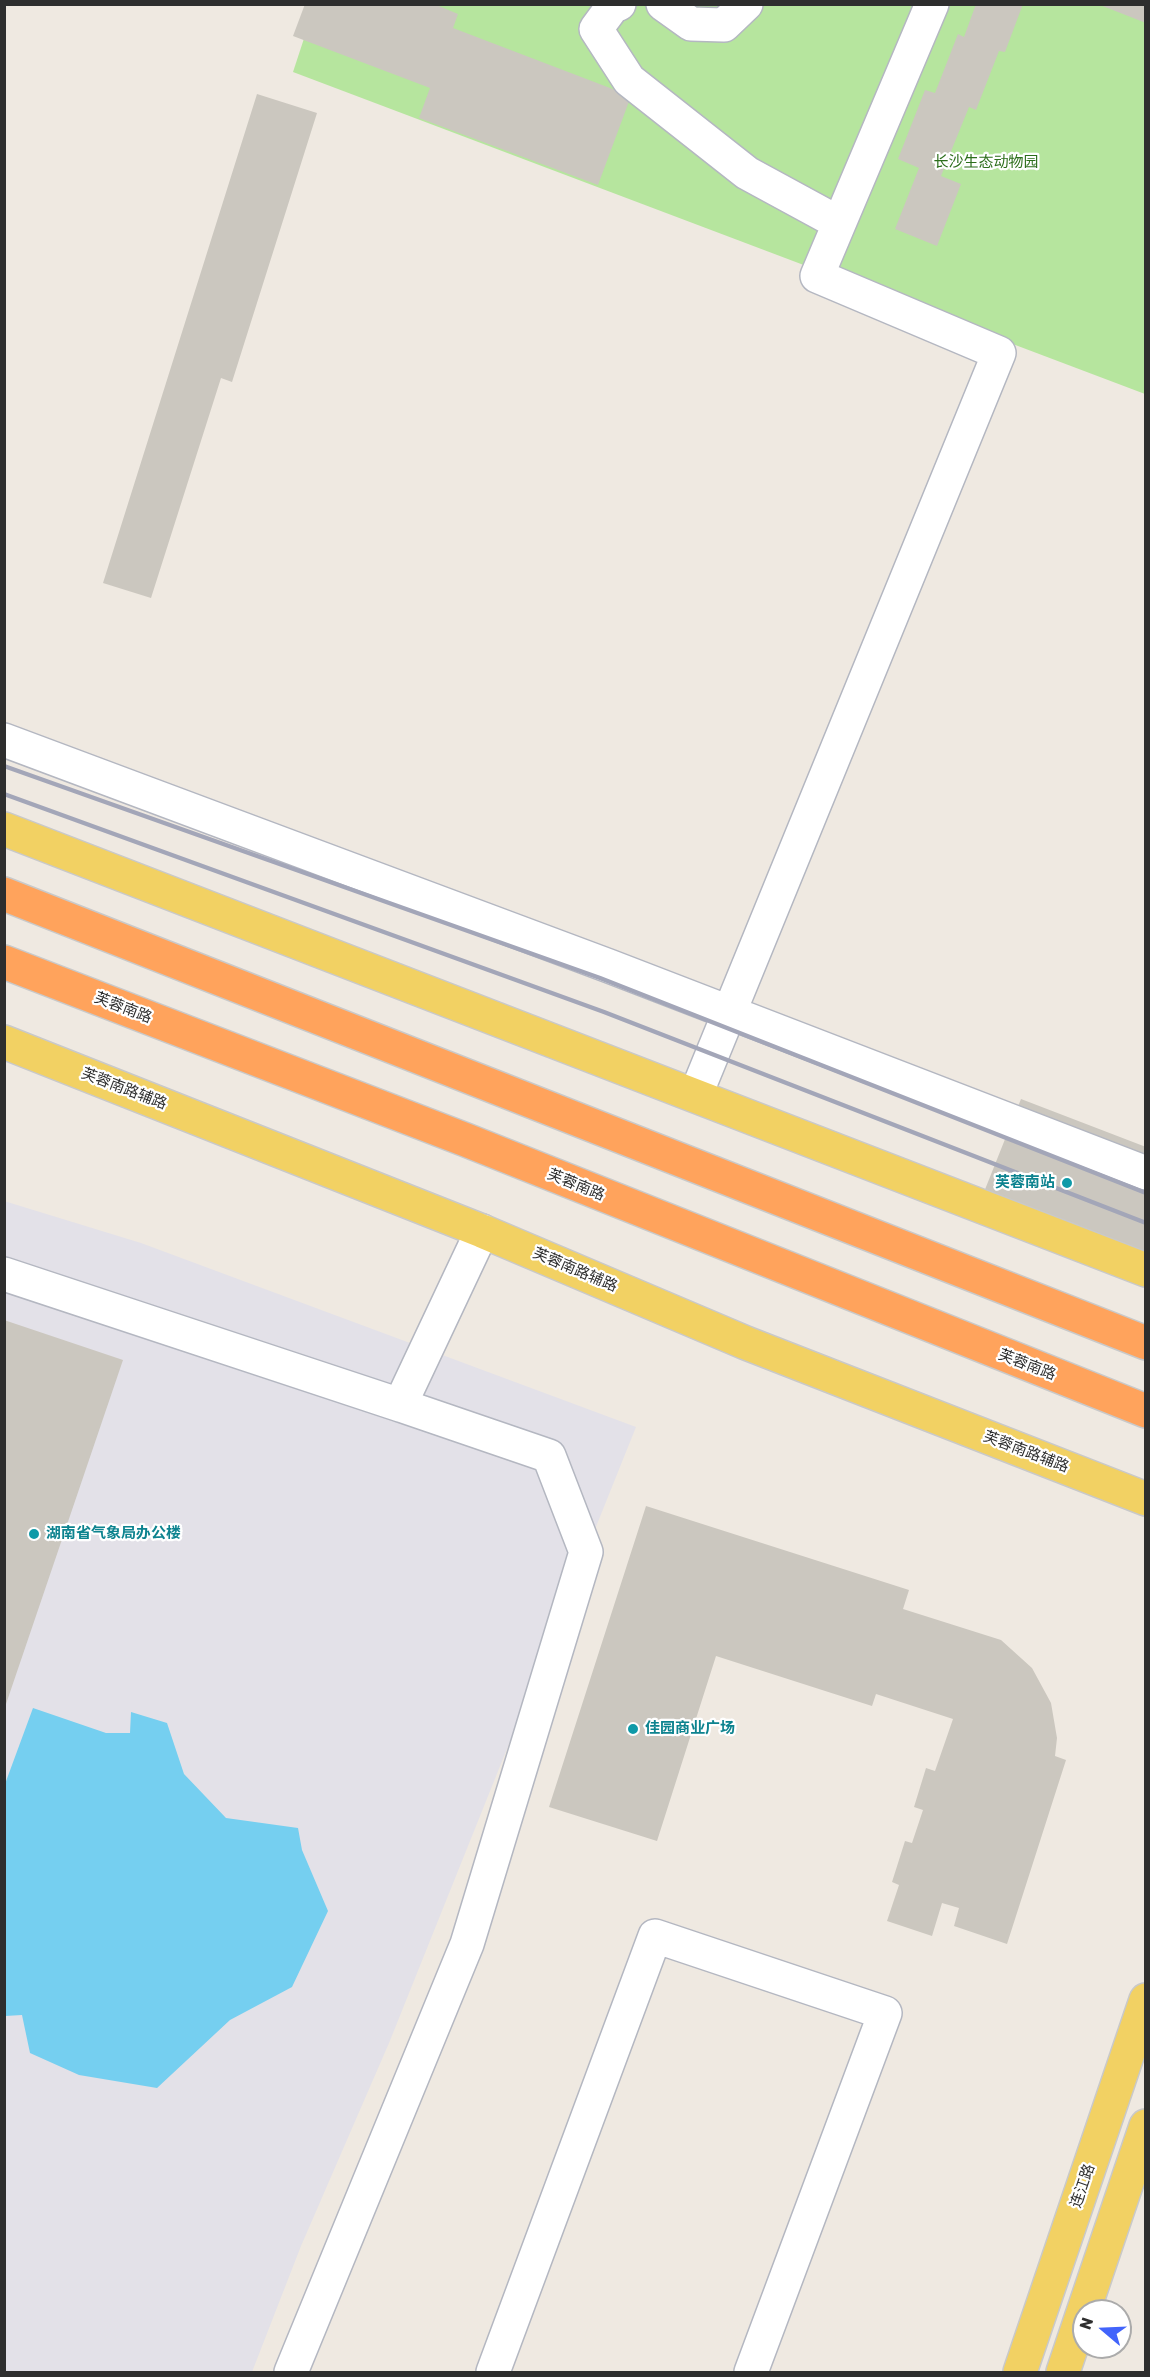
<!DOCTYPE html>
<meta charset="utf-8">
<style>
body{margin:0}
#map{position:relative;width:1150px;height:2377px;overflow:hidden;background:#efe9e1;font-family:Rubik,sans-serif}
canvas{display:block}
.frame{position:absolute;inset:0;border:6px solid #2e2e2e;pointer-events:none}
.north{position:absolute;left:1072px;top:2299px;width:60px;height:60px;box-sizing:border-box;background:#fff;border:2px solid #ababab;border-radius:50%;rotate:289deg;font-size:16px;font-weight:700;line-height:24px;text-align:center;color:#2e2e2e}
.north::after{content:'';display:block;margin:auto;width:21px;height:27px;background:#4264fb;clip-path:polygon(50% 0,100% 100%,50% 72%,0 100%)}
</style>
<div id="map">
<canvas width="1150" height="2377"></canvas>
<div class="frame"></div>
<div class="north">N</div>
</div>
<script>
const ctx = document.querySelector('canvas').getContext('2d');
ctx.lineJoin = 'round';
function fill(path, color) { ctx.fillStyle = color; ctx.fill(path, 'evenodd'); }
function trace(path, color, width, dash) { ctx.strokeStyle = color; ctx.lineWidth = width; ctx.lineCap = dash ? 'butt' : 'round'; ctx.setLineDash(dash || []); ctx.stroke(path); }
function write(font, color, halo, rows, align = 'center') {
  ctx.font = font + ' Rubik,"Noto Sans SC",sans-serif'; ctx.lineWidth = 4.5; ctx.setLineDash([]); ctx.textBaseline = 'middle'; ctx.strokeStyle = halo; ctx.fillStyle = color; for (const [text, x, y, turn = 0] of rows) {
    ctx.save(); ctx.translate(x, y); ctx.rotate((+turn || 0) * Math.PI / 180); ctx.textAlign = isNaN(turn) ? turn : align; if (halo) ctx.strokeText(text, 0, 0); ctx.fillText(text, 0, 0); ctx.restore();
  }
}
fill(new Path2D(`
 M4,1201L141,1243L636,1427L389,2043L301,2246L252,2372H5Z`), '#e3e1e8');
fill(new Path2D(`
 M315,5H1145V394L293,72Z`), '#b6e59e');
fill(new Path2D(`
 M33,1708L106,1733H130L131,1712L167,1723L184,1774L226,1818L298,1828L302,1850L328,1911L292,1987L230,2020L157,2088L79,2075L30,2053L22,2015L5,2016V1784Z`), '#75cff0');
fill(new Path2D(`
 M305,4H434L458,14L453,28L631,96L598,185L419,118L430,88L293,36Z
 M976,4H1023L1005,52L999,51L976,110L969,107L941,176L961,184L937,246L895,229L919,168L898,159L925,90L935,93L958,34L964,37Z
 M1100,4H1146V23L1100,5Z
 M257,94L317,113L232,382L221,378L151,598L103,583Z
 M1021,1099L1146,1147V1256L984,1192Z
 M4,1320L123,1360L5,1707H4Z
 M646,1506L909,1590L903,1609L1001,1640L1032,1668L1051,1703L1057,1738L1055,1756L1066,1760L1007,1944L954,1926L959,1908L942,1903L932,1936L887,1921L899,1885L892,1882L905,1841L912,1843L923,1810L914,1807L926,1768L935,1771L953,1719L876,1694L872,1706L716,1656L657,1841L549,1807Z`), '#cbc7bf');
const minor = new Path2D(`
 M619,4L613,6L596,29L629,80L747,173L839,223
 M663,4L691,24L724,25L746,4
 M4,740L609,966L1146,1173
 M696,1094L999,353L817,276L932,4
 M4,1274L400,1405
 M291,2372L467,1944L586,1552L549,1456L400,1405L482,1231
 M493,2372L655,1936L885,2013L751,2372`);
const major = new Path2D(`
 M4,829L1146,1270
 M4,1042L482,1231L746,1343L1146,1499
 M1020,2372L1146,2000
 M1063,2372L1146,2126`);
const highway = new Path2D(`
 M4,894L1146,1343
 M4,962L466,1140L1146,1411`);
trace(minor, '#b4b7c1', 36);
trace(major, '#c9c9c9', 36);
trace(highway, '#c9c9c9', 36);
trace(minor, '#fff', 33);
trace(major, '#f2d163', 33);
trace(highway, '#ffa35c', 33);
trace(new Path2D(`
 M4,766L600,978L1146,1193
 M4,794L604,1012L1146,1223`), '#a3a6b8', 4.5);
for (const [x, y, r, color] of [
 [1067,1183,6,"#0f9aa8"],
 [34,1534,6,"#0f9aa8"],
 [633,1729,6,"#0f9aa8"]
]) { const dot = new Path2D(); dot.arc(x, y, r, 0, 2 * Math.PI); ctx.fillStyle = color; ctx.fill(dot); trace(dot, '#fff', 2); }
write('15px', '#2c6e1b', '#fff', [
 ["长沙生态动物园",986,163]
]);
write('15px', '#2e2e2e', '#fff', [
 ["芙蓉南路",123,1008,21],
 ["芙蓉南路辅路",124,1089,21],
 ["芙蓉南路",576,1185,22],
 ["芙蓉南路辅路",575,1270,23],
 ["芙蓉南路",1027,1365,21],
 ["芙蓉南路辅路",1026,1452,21],
 ["连江路",1083,2186,-71]
]);
write('bold 15px', '#0d838f', '#fff', [
 ["芙蓉南站",1055,1183,"right"],
 ["湖南省气象局办公楼",46,1534],
 ["佳园商业广场",645,1729]
], 'left');
</script>
